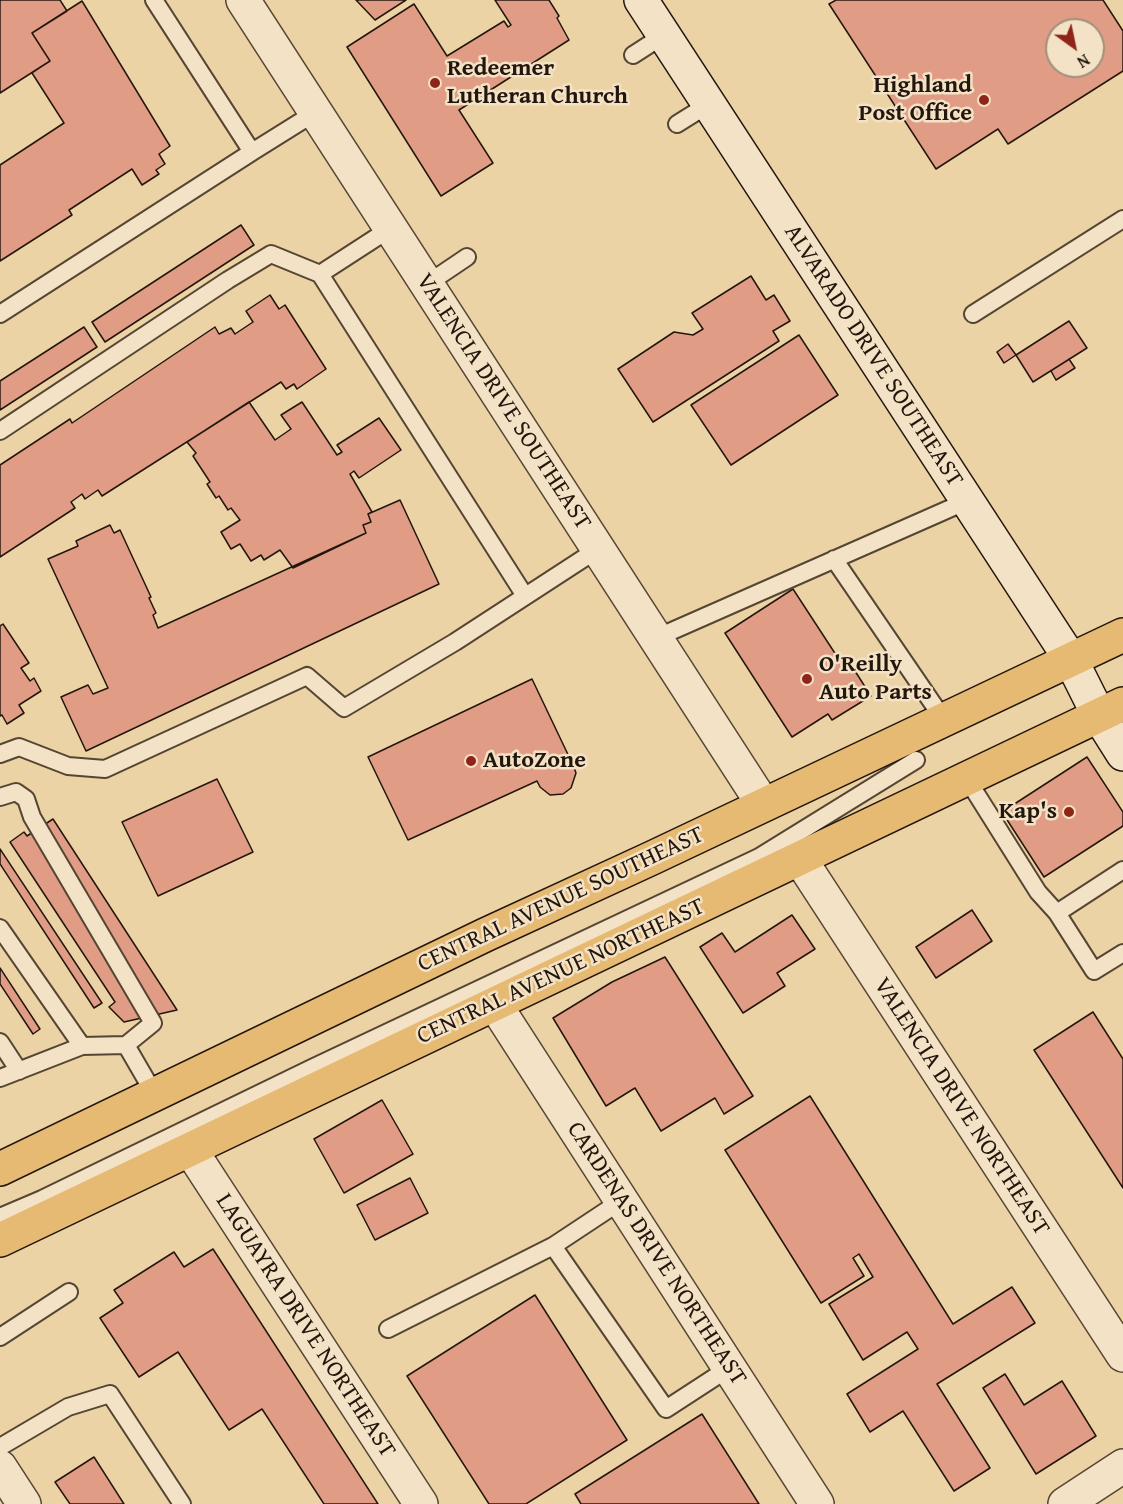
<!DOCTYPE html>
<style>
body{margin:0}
#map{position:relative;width:1123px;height:1504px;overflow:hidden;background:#ecd3a6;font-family:"Gentium Book Plus",serif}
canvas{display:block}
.north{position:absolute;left:1045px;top:18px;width:60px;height:60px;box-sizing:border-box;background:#f3e2c5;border:2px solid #a0907b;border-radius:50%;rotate:147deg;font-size:16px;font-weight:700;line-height:24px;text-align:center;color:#23160d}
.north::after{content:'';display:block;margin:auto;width:21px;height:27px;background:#8f2418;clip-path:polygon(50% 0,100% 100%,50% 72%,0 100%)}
</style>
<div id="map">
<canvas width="1123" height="1504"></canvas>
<div class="north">N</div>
</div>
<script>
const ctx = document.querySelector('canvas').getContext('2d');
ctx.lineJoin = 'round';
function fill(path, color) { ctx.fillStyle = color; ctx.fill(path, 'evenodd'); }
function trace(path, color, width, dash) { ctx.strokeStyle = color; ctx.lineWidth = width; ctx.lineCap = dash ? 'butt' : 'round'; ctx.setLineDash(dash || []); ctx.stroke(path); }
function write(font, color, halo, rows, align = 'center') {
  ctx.font = font + ' "Gentium Book Plus",serif'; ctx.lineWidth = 5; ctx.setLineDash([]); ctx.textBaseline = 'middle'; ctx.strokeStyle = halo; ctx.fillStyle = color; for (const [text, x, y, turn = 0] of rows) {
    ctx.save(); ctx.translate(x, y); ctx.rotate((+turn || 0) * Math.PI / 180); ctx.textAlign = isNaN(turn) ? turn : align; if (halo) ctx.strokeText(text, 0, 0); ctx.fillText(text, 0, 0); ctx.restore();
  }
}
const building = new Path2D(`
 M0,0H60L67,11L32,33L50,61L0,93Z
 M356,0H406L375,20Z
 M495,0H549L559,16L557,18L569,40L459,110L493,163L441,196L347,47L414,4L447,56L504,21L508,27L511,25Z
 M836,0H1103L1123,31V71L1008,144L998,129L936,169L829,4ZM1057,30H1093V66H1057Z
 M82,1L170,146L159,154L165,164L156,170L159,174L142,185L132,169L69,210L72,215L0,261V165L64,123L32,73L50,61L32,33Z
 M241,225L254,245L105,342L92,322Z
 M751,276L766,300L774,295L790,321L773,331L779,341L653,422L618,369L674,332L693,335L703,329L692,313Z
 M270,295L279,309L285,305L326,369L297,389L294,384L286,389L281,382L102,496L98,490L85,499L82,494L71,502L75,508L0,557V465L70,419L72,423L215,327L219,334L231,328L235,334L253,322L246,311Z
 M1069,321L1087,348L1033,382L1016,355Z
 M84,327L97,347L0,410V381Z
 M799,335L838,395L731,465L691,405Z
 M1008,344L1016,355L1004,363L997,352Z
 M1069,359L1075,368L1056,380L1051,371Z
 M249,402L275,440L291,429L281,415L302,402L337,455L342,452L337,445L379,418L401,450L359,478L354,471L350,474L372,512L368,514L371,522L363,525L366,533L293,568L280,550L264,560L261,555L251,561L240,544L231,549L221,532L240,520L231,508L228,510L219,496L216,498L207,484L210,482L193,456L196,453L187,442Z
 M400,500L439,584L86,751L61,697L88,685L93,694L108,688L48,559L78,546L76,541L110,525L114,533L120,530L151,597L149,598L156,613L153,615L158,628L366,533L363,525L371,522L368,514Z
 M793,589L840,661L846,657L871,696L832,720L828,714L792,737L725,633Z
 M3,624L29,663L21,668L30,681L34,678L41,691L19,705L24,713L7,724L2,715L0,716V626Z
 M532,679L573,765L576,773L571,788L563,794L550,795L540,787L537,781L408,840L368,757Z
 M1087,757L1123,812V826L1044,877L1002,812Z
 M217,779L253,852L158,896L122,822Z
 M53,819L177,1010L124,1022L109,1007L115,1002L10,842L24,832L27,836Z
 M0,849L102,1003L94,1008L0,864Z
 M972,910L992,941L936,978L916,947Z
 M792,915L815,949L777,973L785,986L743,1013L700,947L722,933L735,952Z
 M665,957L753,1096L724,1114L715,1098L661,1131L635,1088L606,1106L553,1018L612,982Z
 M0,968L40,1029L33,1034L0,984Z
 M1093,1012L1123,1059V1188L1034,1050Z
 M810,1096L953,1324L1012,1287L1035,1323L937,1384L990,1468L954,1491L903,1411L870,1432L847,1394L918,1349L907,1332L863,1360L829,1304L873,1277L859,1254L853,1258L864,1276L821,1303L725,1150Z
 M382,1100L413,1154L344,1193L314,1139Z
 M410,1178L428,1213L375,1240L357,1205Z
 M213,1249L378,1504H324L262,1409L229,1430L178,1352L139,1377L100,1318L123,1303L114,1290L174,1252L184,1267Z
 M535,1295L627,1440L526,1504H489L407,1376Z
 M1005,1374L1024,1405L1062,1381L1096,1436L1036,1474L983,1388Z
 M702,1414L759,1504H581L575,1494Z
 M94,1457L124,1504H70L55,1482Z`);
fill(building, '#e19c85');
trace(building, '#23160d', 1.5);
const lane = new Path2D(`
 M633,55L664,35
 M677,124L709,104
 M252,152L316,112
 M320,274L525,596
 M427,284L467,257
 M0,314L252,152L154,0
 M973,314L1123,219
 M0,431L228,280L271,254L320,274L391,228
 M834,559L944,720
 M656,638L967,501
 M0,754L19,747L68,766L105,769L307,676L344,708L455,642L598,549
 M967,779L1038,892L1057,913L1094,971L1123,953
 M0,797L16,792L26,799L32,817L153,1023L126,1045
 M1057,913L1123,870
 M0,928L82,1046L126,1045L155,1095
 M0,1042L19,1071
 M0,1078L82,1046
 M0,1217L42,1199L314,1067L759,857L916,760
 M553,1246L666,1409L729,1368
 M388,1329L553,1246L621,1201
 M0,1337L69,1292
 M0,1447L68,1407L110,1394L182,1504`);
const street = new Path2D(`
 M243,0L763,804
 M800,859L1123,1355
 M494,1003L817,1504
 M190,1149L421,1504
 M0,1467L24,1504
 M1065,1504L1123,1466`);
const secondary = new Path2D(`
 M641,0L1071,660L1099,716L1123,754`);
const primary = new Path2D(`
 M0,1169L485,935L652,858L1123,635
 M0,1240L1123,704`);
trace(lane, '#554533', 20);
trace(street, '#554533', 36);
trace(secondary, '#23160d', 36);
trace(primary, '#23160d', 36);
trace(lane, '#f3e2c5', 16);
trace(street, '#f3e2c5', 33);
trace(secondary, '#f3e2c5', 33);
trace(primary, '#e6ba73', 33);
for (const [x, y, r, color] of [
 [435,83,6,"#8f2418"],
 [984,100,6,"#8f2418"],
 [807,679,6,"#8f2418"],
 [471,761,6,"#8f2418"],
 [1069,812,6,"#8f2418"]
]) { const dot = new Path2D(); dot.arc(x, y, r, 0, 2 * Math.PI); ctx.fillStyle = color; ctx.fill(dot); trace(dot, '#f3e2c5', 2); }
write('bold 24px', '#23160d', '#f3e2c5', [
 ["Redeemer",447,69],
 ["Lutheran Church",447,97],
 ["Highland",972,86,"right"],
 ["Post Office",972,114,"right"],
 ["O'Reilly",819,665],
 ["Auto Parts",819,693],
 ["AutoZone",483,761],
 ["Kap's",1057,812,"right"]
], 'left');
write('24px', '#23160d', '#f3e2c5', [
 ["ALVARADO DRIVE SOUTHEAST",873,356,57],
 ["VALENCIA DRIVE SOUTHEAST",503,402,57],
 ["CENTRAL AVENUE SOUTHEAST",561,900,-25],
 ["CENTRAL AVENUE NORTHEAST",561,972,-25],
 ["VALENCIA DRIVE NORTHEAST",961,1107,57],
 ["CARDENAS DRIVE NORTHEAST",656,1254,57],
 ["LAGUAYRA DRIVE NORTHEAST",305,1326,57]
]);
</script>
